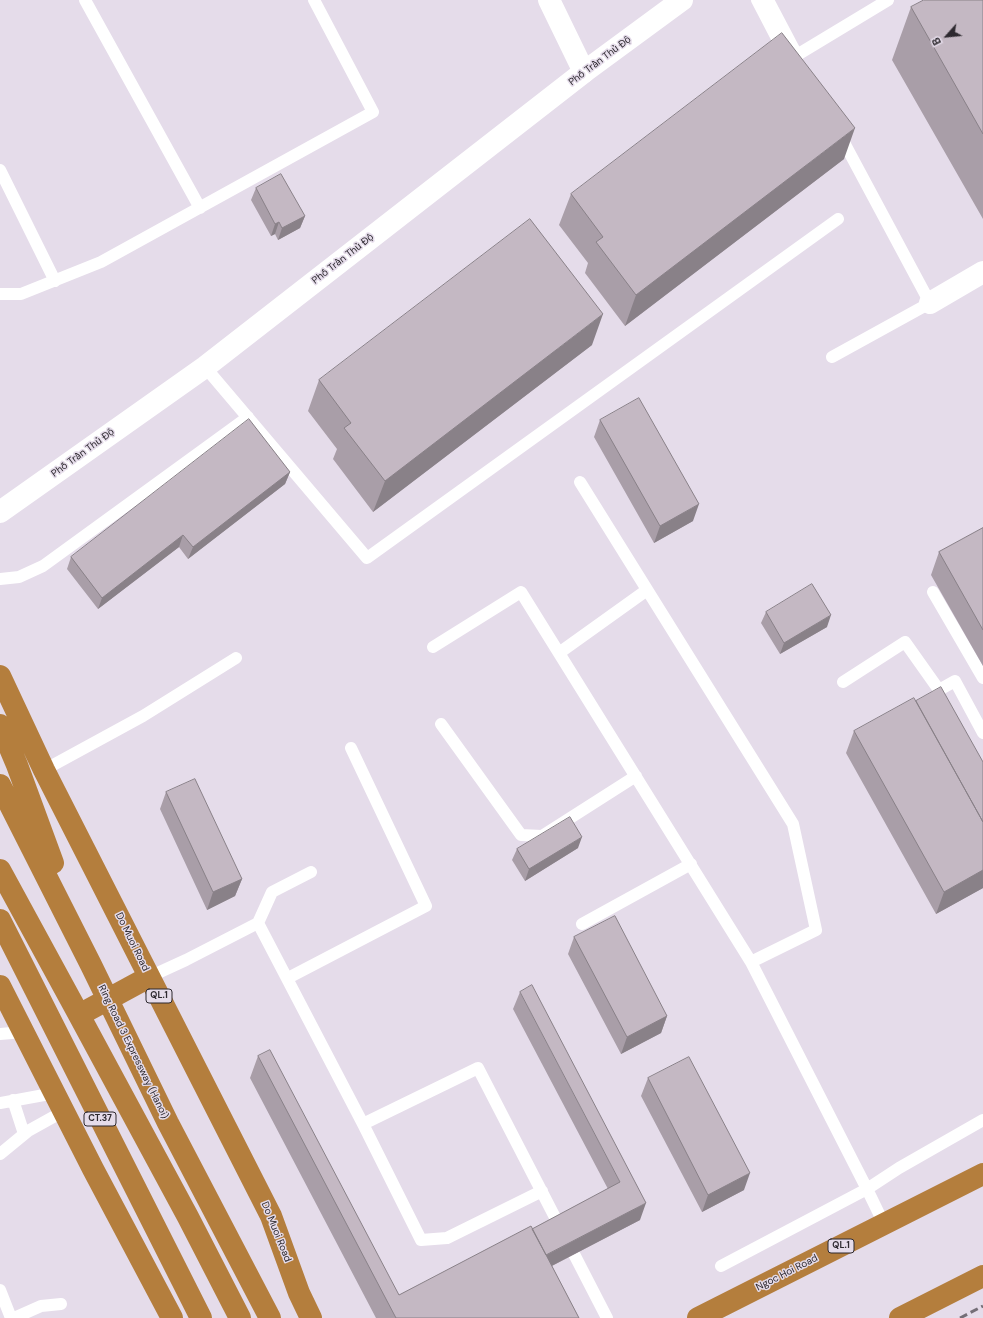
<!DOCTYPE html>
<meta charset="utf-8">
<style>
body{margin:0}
#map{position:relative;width:983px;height:1318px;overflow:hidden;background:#e5dcea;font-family:"DM Sans",sans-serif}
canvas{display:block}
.north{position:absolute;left:927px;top:16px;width:40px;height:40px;-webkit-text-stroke:3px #e5dcea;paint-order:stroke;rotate:243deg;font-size:11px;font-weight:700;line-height:16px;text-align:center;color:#2d292f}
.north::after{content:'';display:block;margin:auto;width:14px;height:18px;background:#2d292f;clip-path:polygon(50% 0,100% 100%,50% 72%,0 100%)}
</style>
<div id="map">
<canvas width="983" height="1318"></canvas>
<div class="north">B</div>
</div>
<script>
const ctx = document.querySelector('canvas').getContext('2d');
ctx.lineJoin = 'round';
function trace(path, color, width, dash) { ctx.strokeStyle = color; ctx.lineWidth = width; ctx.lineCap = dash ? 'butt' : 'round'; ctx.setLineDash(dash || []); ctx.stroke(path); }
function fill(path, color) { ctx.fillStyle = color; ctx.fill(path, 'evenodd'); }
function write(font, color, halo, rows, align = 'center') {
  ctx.font = font + ' "DM Sans",sans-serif'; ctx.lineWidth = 3; ctx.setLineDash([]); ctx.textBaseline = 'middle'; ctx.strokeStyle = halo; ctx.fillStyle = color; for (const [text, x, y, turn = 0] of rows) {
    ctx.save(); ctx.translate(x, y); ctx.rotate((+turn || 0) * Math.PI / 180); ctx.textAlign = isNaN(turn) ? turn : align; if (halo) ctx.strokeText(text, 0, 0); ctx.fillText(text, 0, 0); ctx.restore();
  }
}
trace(new Path2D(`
 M85,0L200,208
 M757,0L783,50
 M768,0L797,55L888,0
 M0,170L55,281
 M0,294H21L101,262L373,112L314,0
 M832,357L930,303L840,135
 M205,367L367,558L838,219
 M580,482L793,824L816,930L751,962
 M0,579L19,577L43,566L248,417
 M933,592L983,678
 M433,647L521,592L751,962L867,1189L884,1224
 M559,653L647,590
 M843,682L905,642L939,690L955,681L983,733
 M441,724L521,835L542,836L636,776
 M44,770L143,716L236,658
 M258,923L363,1124L421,1240L447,1238L542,1191
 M582,924L691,864
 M149,977L186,960L258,923L272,892L311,872
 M288,978L426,906L351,748
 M0,1034L23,1032
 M13,1100L24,1134
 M0,1103L55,1093
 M363,1124L478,1068L560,1227
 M0,1154L28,1131L64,1111
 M574,1254L607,1318
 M721,1266L867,1189L899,1168L983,1120
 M0,1290L11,1318
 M14,1318L41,1306L61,1304`), '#fff', 12);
trace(new Path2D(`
 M549,0L584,72
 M930,303L983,272`), '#fff', 22);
trace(new Path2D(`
 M0,512L205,367L584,72L682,0`), '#fff', 22);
trace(new Path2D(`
 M0,676L44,770L271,1216L299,1293L311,1318
 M0,725L17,765L53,863
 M0,785L91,965L168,1123L270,1318
 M0,870L79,1015L149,977
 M0,920L201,1318
 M0,986L93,1169L172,1318
 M79,1015L188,1217L240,1318
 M698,1318L983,1174
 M900,1318L983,1276`), '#b47e3d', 22);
trace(new Path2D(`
 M960,1318L983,1306`), '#746e77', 3, [8, 4]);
fill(new Path2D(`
 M983,0V219L892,60L911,7Z
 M844,159L625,326L585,273L588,263L559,225L571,194Z
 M256,188L305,216L300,228L278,240L275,234L271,236L251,200Z
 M592,345L373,512L333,459L337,449L308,411L319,380Z
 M600,420L693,521L654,543L594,437Z
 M290,472L285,484L188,559L179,547L98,609L67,569L71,557Z
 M983,528V666L931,575L939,552Z
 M766,612L827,627L780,654L761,623Z
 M854,731L983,762V888L936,914L846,753Z
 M166,792L242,879L235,896L207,910L160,809Z
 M578,848L525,881L512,860L517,849Z
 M574,937L667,1016L661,1033L621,1054L568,954Z
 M520,992L640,1220L552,1266L579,1318H376L250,1078L258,1056L399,1295L532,1229L608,1189L513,1009Z
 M648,1078L744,1190L702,1212L641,1096Z`), '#a99ea8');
fill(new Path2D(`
 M855,128L844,159L625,326L636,295Z
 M305,216L300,228L278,240L282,228Z
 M279,222L275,234L271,236L275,224Z
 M603,314L592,345L373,512L385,481Z
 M290,472L285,484L188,559L193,547Z
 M699,504L693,521L654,543L660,526Z
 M183,535L179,547L98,609L102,598Z
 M831,615L827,627L780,654L784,643Z
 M582,837L578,848L525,881L529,869Z
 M983,870V888L936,914L944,892Z
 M242,879L235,896L207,910L213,892Z
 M667,1016L661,1033L621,1054L627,1037Z
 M750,1173L744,1190L702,1212L708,1195Z
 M646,1203L640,1220L536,1274L543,1257Z`), '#898188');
const building = new Path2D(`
 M924,0H983V134L911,7Z
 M782,33L855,128L636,295L596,242L603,237L571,194Z
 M281,174L305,216L282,228L279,222L275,224L256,188Z
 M530,219L603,314L385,481L344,428L351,423L319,380Z
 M639,398L699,504L660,526L600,420Z
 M249,419L290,472L193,547L183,535L102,598L71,557Z
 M983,528V630L939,552Z
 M812,584L831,615L784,643L766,612Z
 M941,687L983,762V822L916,701Z
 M914,698L983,822V870L944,892L854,731Z
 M195,779L242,879L213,892L166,792Z
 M570,817L582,837L529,869L517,849Z
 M615,916L667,1016L627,1037L574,937Z
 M532,985L646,1203L546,1255L532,1229L620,1182L520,992Z
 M270,1050L399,1295L531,1226L579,1318H396L258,1056Z
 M689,1057L750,1173L708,1195L648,1078Z`);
fill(building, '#c4b8c3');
trace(building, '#898188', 1);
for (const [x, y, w] of [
 [159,996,26],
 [100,1119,32],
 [841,1246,26]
]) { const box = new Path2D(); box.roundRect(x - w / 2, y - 7, w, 14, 3); ctx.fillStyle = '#e5dcea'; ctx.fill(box); trace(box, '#2d292f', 1); }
write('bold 9px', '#2d292f', null, [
 ["QL.1",159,996],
 ["CT.37",100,1119],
 ["QL.1",841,1246]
]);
write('10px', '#2d292f', '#e5dcea', [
 ["Phố Trần Thủ Độ",600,61,-37],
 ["Phố Trần Thủ Độ",343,259,-38],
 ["Phố Trần Thủ Độ",83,453,-36],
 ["Do Muoi Road",132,942,64],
 ["Ring Road 3 Expressway (Hanoi)",133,1052,64],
 ["Do Muoi Road",276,1232,68],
 ["Ngoc Hoi Road",787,1273,-27]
]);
</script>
